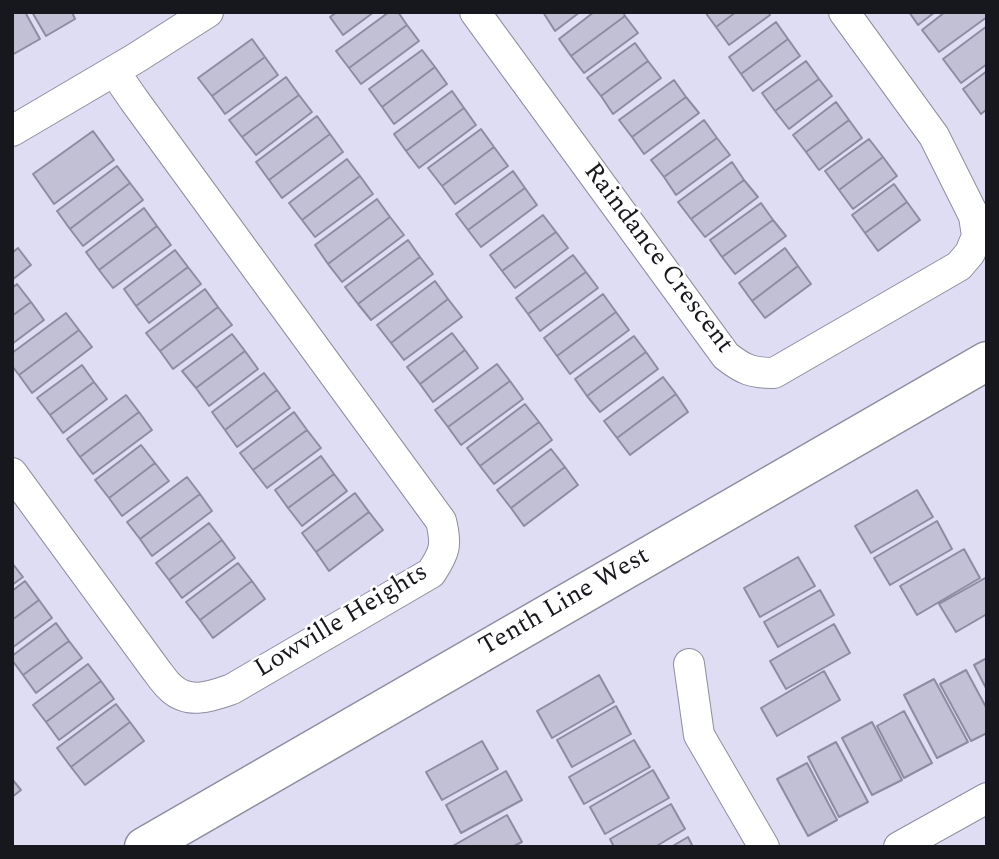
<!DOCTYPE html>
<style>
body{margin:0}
#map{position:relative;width:999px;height:859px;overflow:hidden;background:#deddf3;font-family:Spectral,serif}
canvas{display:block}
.frame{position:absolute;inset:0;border:14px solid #17171e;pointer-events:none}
</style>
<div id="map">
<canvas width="999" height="859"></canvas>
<div class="frame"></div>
</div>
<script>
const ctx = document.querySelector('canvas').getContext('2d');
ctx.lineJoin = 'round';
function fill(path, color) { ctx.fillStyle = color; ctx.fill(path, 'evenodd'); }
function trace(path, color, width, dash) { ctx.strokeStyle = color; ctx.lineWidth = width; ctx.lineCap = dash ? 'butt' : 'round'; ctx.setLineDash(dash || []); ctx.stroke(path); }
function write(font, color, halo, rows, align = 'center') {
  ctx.font = font + ' Spectral,serif'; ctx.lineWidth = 5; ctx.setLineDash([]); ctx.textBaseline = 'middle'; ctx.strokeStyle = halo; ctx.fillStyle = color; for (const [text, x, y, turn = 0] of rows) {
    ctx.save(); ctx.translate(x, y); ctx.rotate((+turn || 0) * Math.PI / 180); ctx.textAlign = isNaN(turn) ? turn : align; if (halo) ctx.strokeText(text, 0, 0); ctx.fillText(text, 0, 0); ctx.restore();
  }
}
const building = new Path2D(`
 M12,12H25L40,39L12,55Z
 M32,12H72L75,19L46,36Z
 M337,12H374L343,35L330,17Z
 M389,12H398L407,25L349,68L336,51Z
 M543,12H580L555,31Z
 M594,12H623L625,16L571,56L559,39Z
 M705,12H736L716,27Z
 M736,12H769L770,15L729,45L716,27Z
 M909,12H935L918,25Z
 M945,12H987V17L939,52L922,30Z
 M625,16L638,33L584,73L571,56Z
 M776,22L788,39L741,74L729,57Z
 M407,25L419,41L361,84L349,68Z
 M987,26V64L961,83L943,59Z
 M252,39L265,57L212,96L198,78Z
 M788,39L800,56L753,91L741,74Z
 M635,43L648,61L601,96L587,78Z
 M422,50L435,67L382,107L369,89Z
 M265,57L278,75L225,114L212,96Z
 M648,61L661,78L613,114L601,96Z
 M806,61L819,79L775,111L762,93Z
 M435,67L447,84L394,124L382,107Z
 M987,71V109L981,114L963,89Z
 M286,77L299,95L242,137L229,120Z
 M819,79L832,96L789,129L775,111Z
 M674,80L686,97L632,137L619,120Z
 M452,91L464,108L406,151L394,134Z
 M299,95L312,112L256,155L242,137Z
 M686,97L699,113L644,154L632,137Z
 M836,102L849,120L806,152L793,135Z
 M464,108L476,125L419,168L406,151Z
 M317,116L330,134L269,180L256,162Z
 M704,120L717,138L664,177L651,160Z
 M849,120L862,138L819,170L806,152Z
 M481,129L494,147L442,186L428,168Z
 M93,131L114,160L54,204L33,174Z
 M330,134L343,152L282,198L269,180Z
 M717,138L730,155L676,195L664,177Z
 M869,139L883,157L839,190L825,171Z
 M494,147L508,166L455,204L442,186Z
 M883,157L897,176L853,209L839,190Z
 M347,159L360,176L302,220L289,203Z
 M732,162L744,180L691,219L678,202Z
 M117,166L130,183L70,229L57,211Z
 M513,171L525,188L468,230L456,214Z
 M360,176L373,194L315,237L302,220Z
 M744,180L758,197L705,237L691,219Z
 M130,183L143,200L83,246L70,229Z
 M894,184L907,202L865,233L852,215Z
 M525,188L537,205L481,247L468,230Z
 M377,199L390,217L328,264L315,245Z
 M907,202L920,220L878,251L865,233Z
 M761,203L773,220L722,257L710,240Z
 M144,208L157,226L99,270L86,252Z
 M543,215L556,232L502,271L490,255Z
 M390,217L404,235L342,282L328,264Z
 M773,220L786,236L735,274L722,257Z
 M157,226L171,245L113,288L99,270Z
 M556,232L568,248L515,288L502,271Z
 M408,240L420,257L358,304L345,287Z
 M18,248L31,265L12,280V253Z
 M785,248L798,266L752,301L739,283Z
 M175,250L188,267L136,306L124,289Z
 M573,255L586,272L528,314L516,298Z
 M420,257L433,274L371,320L358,304Z
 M798,266L811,284L765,318L752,301Z
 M188,267L201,284L149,323L136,306Z
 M586,272L598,288L540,331L528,314Z
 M435,281L448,299L391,343L377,325Z
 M17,284L31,302L12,316V288Z
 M205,289L218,307L160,351L146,333Z
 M603,294L616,312L557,356L544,338Z
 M448,299L462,317L404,360L391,343Z
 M31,302L44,320L12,344V316Z
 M218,307L232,325L173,369L160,351Z
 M616,312L629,330L570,374L557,356Z
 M66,313L79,330L19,375L12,366V353Z
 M79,330L92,347L32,393L19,375Z
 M452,333L465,350L420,384L407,367Z
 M232,334L245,351L196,388L182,371Z
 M634,336L646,352L587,396L575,379Z
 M465,350L478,368L433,402L420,384Z
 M245,351L258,369L209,406L196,388Z
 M646,352L658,369L600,412L587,396Z
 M497,364L510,381L448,427L435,410Z
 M82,365L94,382L50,415L37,398Z
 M264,373L277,390L225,430L212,412Z
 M663,377L676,394L617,438L604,421Z
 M510,381L523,399L461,445L448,427Z
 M94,382L107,399L63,433L50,415Z
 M277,390L290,408L237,447L225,430Z
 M676,394L688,412L630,455L617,438Z
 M126,395L139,412L80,457L67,439Z
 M525,404L539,422L480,466L467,448Z
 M139,412L152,430L93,474L80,457Z
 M294,412L307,430L253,470L240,453Z
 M539,422L552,440L494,484L480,466Z
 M307,430L321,448L267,488L253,470Z
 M141,445L155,463L109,498L95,480Z
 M551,449L565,467L511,508L497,490Z
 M321,456L334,474L288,508L275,490Z
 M155,463L169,481L122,516L109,498Z
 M565,467L578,485L524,526L511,508Z
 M334,474L347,491L302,526L288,508Z
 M187,477L200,494L140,539L127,522Z
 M917,490L933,517L871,553L855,526Z
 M355,493L369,512L316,552L302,533Z
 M200,494L212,511L152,556L140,539Z
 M369,512L383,530L329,571L316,552Z
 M937,521L952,549L890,585L874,558Z
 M209,523L222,540L169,580L156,563Z
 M222,540L235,558L182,598L169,580Z
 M964,549L980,578L917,615L900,586Z
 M798,557L815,586L760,617L744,588Z
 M12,563L23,577L12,585Z
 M238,563L252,581L200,620L186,602Z
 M987,577V614L956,632L939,604Z
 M25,581L39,600L12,620V591Z
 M252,581L265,599L213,638L200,620Z
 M820,590L834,615L778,647L764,622Z
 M39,600L52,618L12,648V620Z
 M56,623L69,641L23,675L12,660V656Z
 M834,624L850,653L786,689L770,661Z
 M69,641L82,658L36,693L23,675Z
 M987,658V690L974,665Z
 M88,664L101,681L46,722L33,705Z
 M966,670L987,709V733L971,741L940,684Z
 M824,671L840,700L777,736L761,708Z
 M599,675L614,702L552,738L537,711Z
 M934,679L968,742L937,758L904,695Z
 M101,681L114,699L59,740L46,722Z
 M116,704L130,722L71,767L57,748Z
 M616,706L631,734L572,767L557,740Z
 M904,711L932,763L904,778L877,726Z
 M130,722L144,741L85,785L71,767Z
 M872,722L902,780L872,795L842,738Z
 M634,740L650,767L584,804L569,777Z
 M482,741L498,769L442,800L426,772Z
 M836,742L868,802L839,817L808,757Z
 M807,763L837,820L808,836L777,779Z
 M653,770L669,798L605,834L590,807Z
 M506,771L522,800L461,833L446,805Z
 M12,779L21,790L12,797Z
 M671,804L685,829L655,847H614L610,839Z
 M507,815L522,842L512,847H451Z
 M688,837L693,847H671Z`);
fill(building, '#c1c0d5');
trace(building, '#8d8ca0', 2);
const street = new Path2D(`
 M475,12L726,356C744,370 752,373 774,373L959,266L970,253L977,236L974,216L934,136L844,12
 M12,131L136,58L208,12
 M12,473L156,670C160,675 165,683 171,688C189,705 212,696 232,689L431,573C445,552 447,545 441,521L134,100L114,71
 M689,664L699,735L764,847
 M899,847L987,798`);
const secondary = new Path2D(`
 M144,847L987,361`);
trace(street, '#8e8ea1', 32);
trace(secondary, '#8e8ea1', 41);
trace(street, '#fff', 30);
trace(secondary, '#fff', 38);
write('26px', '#17171e', '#fff', [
 ["Raindance Crescent",657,259,53],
 ["Tenth Line West",565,603,-30],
 ["Lowville Heights",342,622,-31]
]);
</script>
